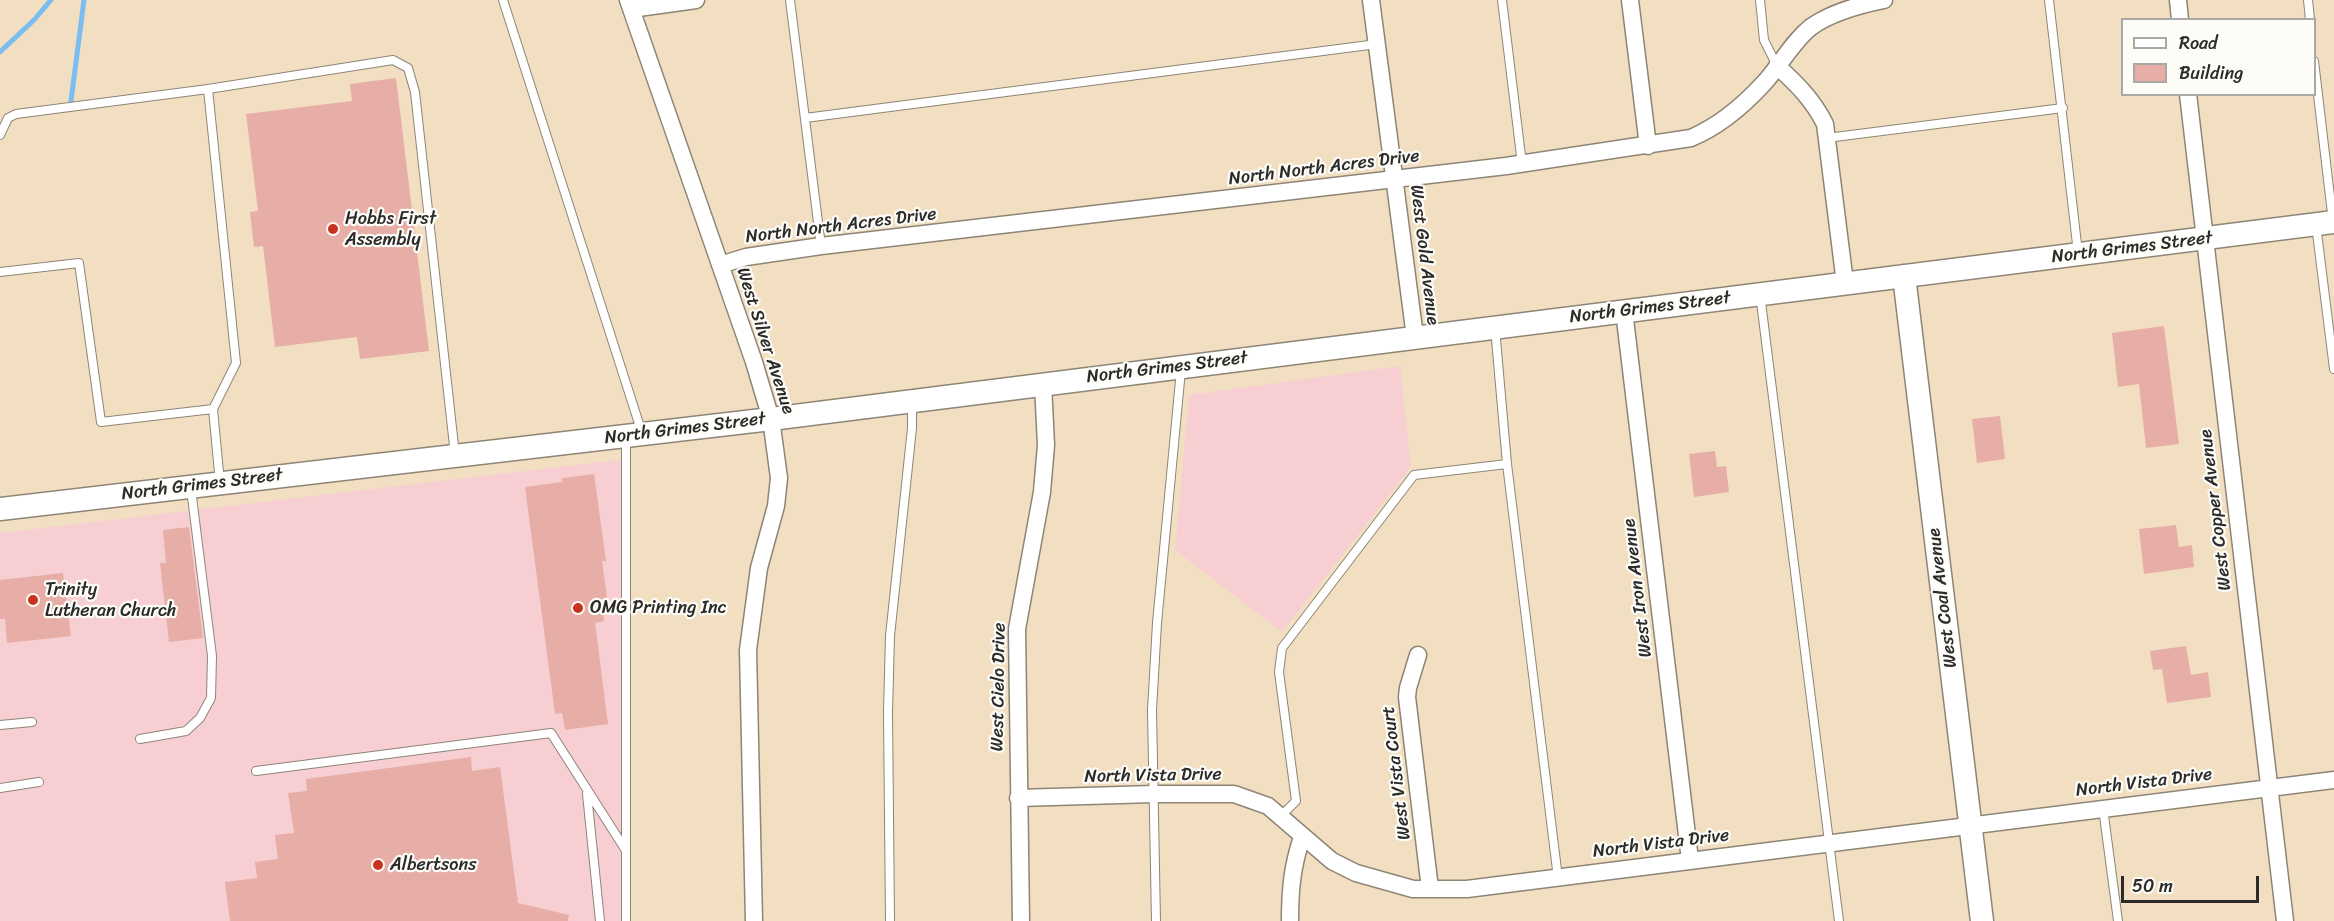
<!DOCTYPE html>
<style>
body{margin:0}
#map{position:relative;width:2334px;height:921px;overflow:hidden;background:#f2dfc1;font-family:Sriracha,sans-serif}
canvas{display:block}
.legend{position:absolute;left:2121px;top:18px;width:195px;height:78px;box-sizing:border-box;background:#fdfcf7;border:2px solid #a9a8a5;margin:0;padding:8px 10px;list-style:none;font-size:18px;color:#2b2b2b}
.legend li{display:flex;align-items:center;gap:12px;height:30px}
.legend b{width:30px;border:2px solid #a9a8a5}
.scale{position:absolute;left:2121px;top:876px;width:138px;height:27px;box-sizing:border-box;border:3px solid #2b2b2b;border-top:0;padding-left:8px;font-size:18px;line-height:21px;white-space:nowrap;color:#2b2b2b;-webkit-text-stroke:4px #fdfcf7;paint-order:stroke}
</style>
<div id="map">
<canvas width="2334" height="921"></canvas>
<ul class="legend">
<li><b style="height:8px;background:#fff"></b>Road</li>
<li><b style="height:16px;background:#e7ada7"></b>Building</li>
</ul>
<div class="scale">50 m</div>
</div>
<script>
const ctx = document.querySelector('canvas').getContext('2d');
ctx.lineJoin = 'round';
function fill(path, color) { ctx.fillStyle = color; ctx.fill(path, 'evenodd'); }
function trace(path, color, width, dash) { ctx.strokeStyle = color; ctx.lineWidth = width; ctx.lineCap = dash ? 'butt' : 'round'; ctx.setLineDash(dash || []); ctx.stroke(path); }
function write(font, color, halo, rows, align = 'center') {
  ctx.font = font + ' Sriracha,sans-serif'; ctx.lineWidth = 4.5; ctx.setLineDash([]); ctx.textBaseline = 'middle'; ctx.strokeStyle = halo; ctx.fillStyle = color; for (const [text, x, y, turn = 0] of rows) {
    ctx.save(); ctx.translate(x, y); ctx.rotate((+turn || 0) * Math.PI / 180); ctx.textAlign = isNaN(turn) ? turn : align; if (halo) ctx.strokeText(text, 0, 0); ctx.fillText(text, 0, 0); ctx.restore();
  }
}
fill(new Path2D(`
 M1400,366L1411,467L1282,632L1175,550L1189,395Z
 M626,459V921H0V533Z`), '#f7cfd2');
trace(new Path2D(`
 M0,52L34,20L51,0
 M71,101L84,0`), '#7bbdf1', 5);
fill(new Path2D(`
 M396,78L429,351L360,359L357,337L275,347L263,246L254,247L250,212L258,211L246,114L352,101L350,84Z
 M2164,326L2179,444L2146,448L2139,384L2118,387L2112,333Z
 M2000,416L2005,459L1977,463L1972,419Z
 M1715,451L1717,467L1726,466L1729,492L1694,497L1689,454Z
 M594,474L606,561H602L607,598L602,599L604,621L595,623L608,724L565,730L562,713L555,714L525,487L562,482V478Z
 M2176,525L2179,547L2192,545L2194,567L2144,574L2139,529Z
 M189,527L203,638L169,642L160,563H166L163,530Z
 M63,573L71,636L7,643L5,619H0V580Z
 M2186,646L2191,675L2208,672L2211,697L2167,703L2162,669L2153,670L2150,651Z
 M471,757L472,771L500,767L518,903L569,915L568,921H230L225,882L257,878L255,862L278,859L275,835L294,833L288,793L307,791L306,779Z`), '#e7ada7');
const lane = new Path2D(`
 M503,0L642,433
 M790,0L821,246
 M1502,0L1522,164
 M1760,0L1764,40L1777,66
 M2049,0L2078,253
 M2308,0L2310,20
 M2314,61L2333,222
 M208,89L236,363L213,409
 M805,118L1377,44
 M0,135L8,118L16,114L208,89L393,60L408,68L415,92L455,455
 M1827,138L2063,108
 M2316,225L2334,369
 M0,272L79,263L101,422L213,409L220,483
 M1760,294L1839,921
 M1495,328L1507,464L1558,878
 M0,725L32,722
 M140,739L186,731L200,718L211,698L212,656L191,489
 M256,771L551,733L625,849
 M0,788L39,782
 M587,794L600,921
 M2103,808L2118,921
 M1281,816L1296,801L1279,672L1282,648L1414,475L1507,464
 M626,921V436
 M890,921L888,712L890,636L912,428V404
 M1156,921L1152,710L1157,623L1181,370`);
const street = new Path2D(`
 M628,0L754,362L771,419L779,478L776,506L759,568L748,650L754,921
 M1371,0L1415,337
 M1630,0L1648,146
 M2178,0L2180,20
 M631,9L696,0
 M1777,66C1797,84 1813,100 1825,124L1845,283
 M2188,94L2285,921
 M720,265L746,257L821,246L1506,166L1691,138C1719,126 1743,106 1764,83C1780,66 1792,42 1811,27C1832,12 1859,5 1884,0
 M1624,311L1690,860
 M1418,655L1408,688L1407,697L1430,889
 M1018,798L1154,794H1234L1268,806L1332,861L1356,873L1413,889H1467L2334,780
 M1021,921L1017,629L1042,492L1046,445L1043,384
 M1290,921C1290,890 1292,867 1302,837`);
const secondary = new Path2D(`
 M1904,276L1982,921
 M0,509L771,419L2334,222`);
trace(lane, '#8e8576', 10);
trace(street, '#8e8576', 19);
trace(secondary, '#8e8576', 25);
trace(lane, '#fff', 8);
trace(street, '#fff', 16);
trace(secondary, '#fff', 22);
for (const [x, y, r, color] of [
 [333,229,6,"#c8321e"],
 [33,600,6,"#c8321e"],
 [578,608,6,"#c8321e"],
 [378,865,6,"#c8321e"]
]) { const dot = new Path2D(); dot.arc(x, y, r, 0, 2 * Math.PI); ctx.fillStyle = color; ctx.fill(dot); trace(dot, '#fdfcf7', 2); }
write('18px', '#2b2b2b', '#fdfcf7', [
 ["North North Acres Drive",1324,168,-7],
 ["North North Acres Drive",841,226,-7],
 ["North Grimes Street",2132,248,-7],
 ["West Gold Avenue",1424,255,83],
 ["North Grimes Street",1650,308,-7],
 ["West Silver Avenue",765,341,72],
 ["North Grimes Street",1167,368,-7],
 ["North Grimes Street",685,429,-7],
 ["North Grimes Street",202,485,-7],
 ["West Copper Avenue",2216,510,-97],
 ["West Iron Avenue",1638,588,-97],
 ["West Coal Avenue",1943,598,-97],
 ["West Cielo Drive",999,687,-89],
 ["West Vista Court",1397,773,-97],
 ["North Vista Drive",1153,776,-1],
 ["North Vista Drive",2144,783,-7],
 ["North Vista Drive",1661,844,-7]
]);
write('18px', '#2b2b2b', '#fdfcf7', [
 ["Hobbs First",345,219],
 ["Assembly",345,240],
 ["Trinity",45,590],
 ["Lutheran Church",45,611],
 ["OMG Printing Inc",590,608],
 ["Albertsons",390,865]
], 'left');
</script>
